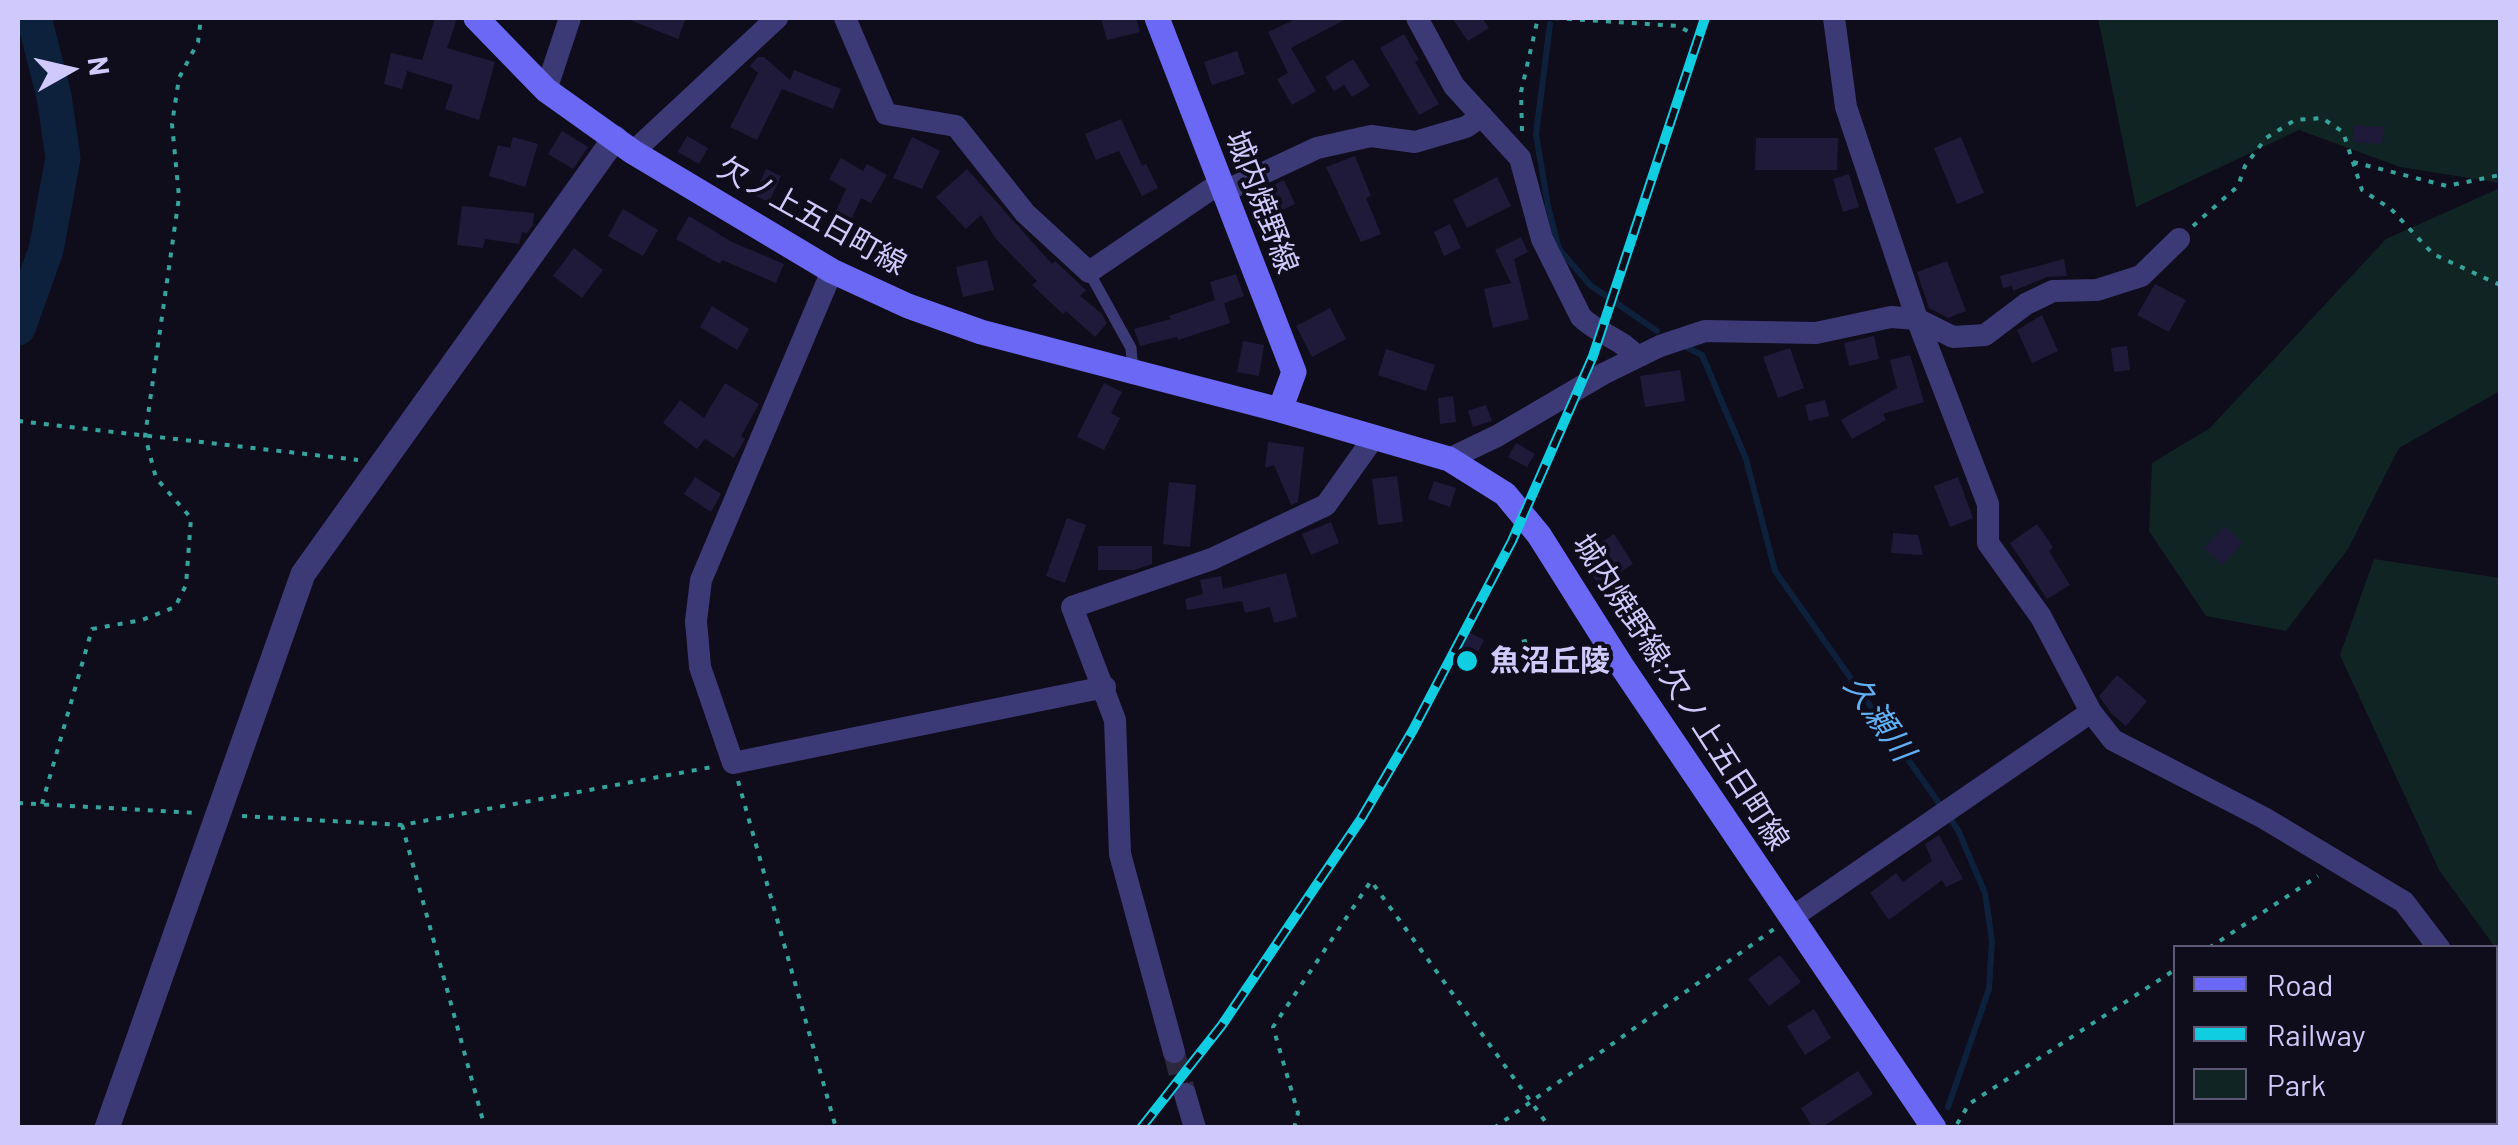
<!DOCTYPE html>
<meta charset="utf-8">
<style>
body{margin:0}
#map{position:relative;width:2518px;height:1145px;overflow:hidden;background:#0f0c1b;font-family:Barlow,sans-serif}
canvas{display:block}
.frame{position:absolute;inset:0;border:20px solid #cfcafb;pointer-events:none}
.legend{position:absolute;left:2173px;top:945px;width:325px;height:180px;box-sizing:border-box;background:#0f0c1b;border:2px solid #5c5875;margin:0;padding:12px 18px;list-style:none;font-size:30px;color:#cfcafb}
.legend li{display:flex;align-items:center;gap:20px;height:50px}
.legend b{width:50px;border:2px solid #5c5875}
.north{position:absolute;left:20px;top:20px;width:100px;height:100px;-webkit-text-stroke:8px #0f0c1b;paint-order:stroke;rotate:82deg;font-size:28px;font-weight:700;line-height:40px;text-align:center;color:#cfcafb}
.north::after{content:'';display:block;margin:auto;width:35px;height:45px;background:#cfcafb;clip-path:polygon(50% 0,100% 100%,50% 72%,0 100%)}
</style>
<div id="map">
<canvas width="2518" height="1145"></canvas>
<div class="frame"></div>
<ul class="legend">
<li><b style="height:12px;background:#6a68f4"></b>Road</li>
<li><b style="height:12px;background:#10cde1"></b>Railway</li>
<li><b style="height:28px;background:#102423"></b>Park</li>
</ul>
<div class="north">N</div>
</div>
<script>
const ctx = document.querySelector('canvas').getContext('2d');
ctx.lineJoin = 'round';
function fill(path, color) { ctx.fillStyle = color; ctx.fill(path, 'evenodd'); }
function trace(path, color, width, dash) { ctx.strokeStyle = color; ctx.lineWidth = width; ctx.lineCap = dash ? 'butt' : 'round'; ctx.setLineDash(dash || []); ctx.stroke(path); }
function write(font, color, halo, rows, align = 'center') {
  ctx.font = font + ' Barlow,"Noto Sans JP",sans-serif'; ctx.lineWidth = 8; ctx.setLineDash([]); ctx.textBaseline = 'middle'; ctx.strokeStyle = halo; ctx.fillStyle = color; for (const [text, x, y, turn = 0] of rows) {
    ctx.save(); ctx.translate(x, y); ctx.rotate((+turn || 0) * Math.PI / 180); ctx.textAlign = isNaN(turn) ? turn : align; if (halo) ctx.strokeText(text, 0, 0); ctx.fillText(text, 0, 0); ctx.restore();
  }
}
fill(new Path2D(`
 M2098,18H2500V183L2400,167L2299,130L2136,207Z
 M2500,188V391L2399,448L2348,549L2286,631L2206,616L2149,531L2152,463L2210,428L2386,239Z
 M2374,559L2500,578V954L2439,870L2340,655Z`), '#102423');
trace(new Path2D(`
 M1550,24L1536,134L1548,206L1559,249L1590,285L1657,331
 M1686,347L1702,355L1746,459L1775,571L1958,830L1985,893L1992,941L1989,989L1948,1107`), '#0e213c', 6);
trace(new Path2D(`
 M18,328L46,250L63,158L54,96L34,18`), '#0e213c', 35);
fill(new Path2D(`
 M435,18H457L447,48L495,62L479,120L445,109L453,85L407,71L402,89L384,84L391,53L422,60Z
 M625,18H686L678,39Z
 M1101,18H1136L1140,32L1107,40Z
 M1298,18H1348L1291,48L1316,91L1292,105L1277,79L1288,73L1268,32Z
 M1452,18H1482L1489,28L1468,41Z
 M1404,34L1419,60L1415,62L1439,104L1419,115L1380,48Z
 M1237,51L1245,74L1212,85L1204,62Z
 M758,57H764L790,80L794,70L841,89L833,109L782,89L757,140L730,127L758,73L750,66Z
 M1353,59L1370,86L1352,97L1344,85L1334,91L1325,77Z
 M1121,119L1142,166L1146,164L1158,188L1142,196L1119,151L1096,160L1085,134Z
 M2354,125L2383,127L2382,144L2353,142Z
 M562,131L588,147L573,169L548,154Z
 M687,136L708,148L699,164L678,152Z
 M513,137L538,144L525,187L489,176L498,145L510,148Z
 M912,137L940,151L922,189L893,178Z
 M1961,137L1984,193L1957,204L1934,148Z
 M1756,138H1838L1837,170H1755Z
 M1355,156L1371,196L1366,198L1381,234L1361,242L1326,167Z
 M841,158L863,171L867,164L887,175L871,203L861,198L841,242L825,235L846,189L829,179Z
 M766,169L781,176L769,202L754,195Z
 M967,169L1052,264L1055,261L1086,290L1080,296L1101,313L1107,323L1095,337L1066,311L1063,314L1032,285L1037,281L996,239L981,215L966,229L936,197Z
 M1849,174L1859,207L1843,212L1833,179Z
 M1497,177L1511,206L1467,228L1453,200Z
 M1284,180L1295,204L1267,217L1257,193Z
 M462,206L534,213L533,225L527,233L522,232L519,244L485,239L483,248L457,245Z
 M623,209L658,230L643,256L608,236Z
 M689,216L732,242L784,264L776,283L722,260L720,264L676,239Z
 M1450,224L1461,248L1444,256L1434,232Z
 M1521,237L1528,252L1514,259L1529,319L1493,328L1484,289L1511,283L1495,250Z
 M574,248L603,270L582,298L553,276Z
 M2064,259L2067,276L2047,277L2013,291L2012,286L2003,288L2000,276Z
 M987,260L994,290L963,297L956,267Z
 M1947,261L1966,311L1948,318L1929,308L1917,272Z
 M1236,274L1244,296L1224,303L1230,323L1178,340L1177,337L1140,346L1134,329L1171,319L1169,316L1215,300L1210,282Z
 M2155,284L2186,300L2169,332L2137,315Z
 M712,306L749,329L737,350L700,327Z
 M1330,308L1346,339L1312,357L1296,326Z
 M2042,315L2058,351L2032,363L2017,330Z
 M1874,336L1879,359L1849,366L1844,343Z
 M1243,341L1264,345L1259,376L1237,372Z
 M2127,346L2130,370L2114,372L2111,348Z
 M1790,348L1804,388L1778,398L1763,357Z
 M1386,349L1435,365L1426,391L1378,375Z
 M1910,355L1924,402L1883,414L1886,420L1852,439L1841,420L1897,388L1890,360Z
 M1680,370L1685,401L1645,407L1640,376Z
 M725,383L759,404L741,436L745,439L734,458L705,439L697,449L663,423L680,400L704,418Z
 M1104,383L1122,392L1111,413L1120,418L1104,450L1077,437Z
 M1453,396L1456,422L1440,424L1438,398Z
 M1825,400L1829,416L1809,421L1805,405Z
 M1486,405L1492,421L1473,427L1468,411Z
 M1268,442L1304,447L1298,502L1291,505L1274,465L1265,468Z
 M1516,443L1535,454L1527,467L1508,457Z
 M1397,476L1403,522L1378,525L1372,479Z
 M695,477L721,494L711,512L684,494Z
 M1958,477L1973,518L1950,527L1934,486Z
 M1434,481L1456,488L1450,507L1428,499Z
 M1169,482L1196,485L1190,547L1163,544Z
 M1067,518L1086,525L1065,583L1046,576Z
 M1331,522L1339,543L1311,555L1302,534Z
 M2037,524L2053,547L2049,551L2070,585L2047,599L2010,543Z
 M2224,526L2243,543L2222,565L2204,548Z
 M1893,533L1918,535L1923,555L1891,553Z
 M1614,534L1633,564L1617,574L1628,592L1610,603L1580,556Z
 M1098,546H1152V564L1134,570H1098Z
 M1286,573L1297,617L1274,623L1270,607L1245,613L1242,601L1187,610L1185,599L1203,594L1200,580L1221,576L1223,589Z
 M1469,632L1484,640L1469,670L1454,663Z
 M2117,675L2147,701L2126,726L2111,713L2099,696Z
 M1939,835L1963,879L1946,887L1942,880L1889,920L1870,893L1896,873L1903,882L1932,861L1925,844Z
 M1780,955L1801,982L1769,1006L1748,979Z
 M1814,1009L1831,1038L1805,1055L1787,1026Z
 M1858,1071L1873,1094L1821,1128H1813L1801,1108Z`), '#201a3a');
trace(new Path2D(`
 M1174,1052L1185,1094`), '#2c283d', 22, [22, 11]);
trace(new Path2D(`
 M1554,18L1678,26L1691,33
 M1522,131L1521,92L1538,18
 M2353,162L2447,186L2500,175
 M2193,226L2238,186L2245,166L2266,138L2295,120L2322,118L2343,132L2362,190L2391,209L2433,254L2500,285
 M18,421L358,460
 M1522,642L1529,640
 M738,781L836,1128
 M18,803L198,813
 M42,804L92,629L142,620L175,607L186,585L191,518L156,478L145,436L179,197L172,124L179,78L198,42L201,18
 M242,816L402,825L712,767
 M402,825L485,1128
 M2209,948L2318,876
 M1957,1124L1969,1104L2176,969
 M1294,1128L1298,1113L1273,1027L1371,881L1550,1128
 M1494,1128L1774,929`), '#35a49c', 4, [5, 8]);
trace(new Path2D(`
 M1089,272L1131,348L1133,371`), '#3c3a76', 11);
trace(new Path2D(`
 M845,18L886,114L956,126L1025,213L1089,272L1220,183
 M1417,18L1454,86L1520,158L1542,239L1581,317C1598,334 1621,338 1637,357
 M1834,18L1846,107L1917,319L1988,504V543L2041,617L2091,712L2113,740L2264,818L2404,902L2439,948
 M546,90L570,18
 M633,152L777,18
 M1223,192L1317,148L1371,136L1415,142L1466,127L1482,116
 M832,271L701,580L696,621L700,667L733,763L1105,687
 M1449,459L1497,436L1603,374L1660,346L1705,331L1816,333L1891,317L1917,319L1953,337L1985,335L2026,304L2053,291L2097,290L2141,276L2179,239
 M1791,918L2091,712
 M2496,1021L2500,1028
 M1174,1052L1120,854L1115,720L1072,607L1212,559L1326,505L1375,436
 M1185,1094L1195,1128`), '#3c3a76', 22);
trace(new Path2D(`
 M107,1128L303,574L615,138`), '#3c3a76', 25);
trace(new Path2D(`
 M476,18L546,90L633,152L832,271L908,306L981,332L1280,410L1449,459L1505,494L1539,535L1621,665L1934,1128
 M1157,18L1294,372L1280,410`), '#6a68f4', 25);
const rail = new Path2D(`
 M1141,1128L1222,1025L1361,819L1413,730L1512,541L1593,356L1705,18`);
trace(rail, '#10cde1', 10);
trace(rail, '#0f0c1b', 6, [19]);
for (const [x, y, r, color] of [
 [1467,661,12,"#10cde1"]
]) { const dot = new Path2D(); dot.arc(x, y, r, 0, 2 * Math.PI); ctx.fillStyle = color; ctx.fill(dot); trace(dot, '#0f0c1b', 4); }
write('30px', '#cfcafb', '#0f0c1b', [
 ["城内焼野線",1262,202,69],
 ["欠ノ上五日町線",812,216,29],
 ["城内焼野線;欠ノ上五日町線",1681,692,57]
]);
write('bold 30px', '#cfcafb', '#0f0c1b', [
 ["魚沼丘陵",1490,661]
], 'left');
write('italic 32px', '#60b0f3', '#0f0c1b', [
 ["久瀬川",1879,718,55]
]);
</script>
